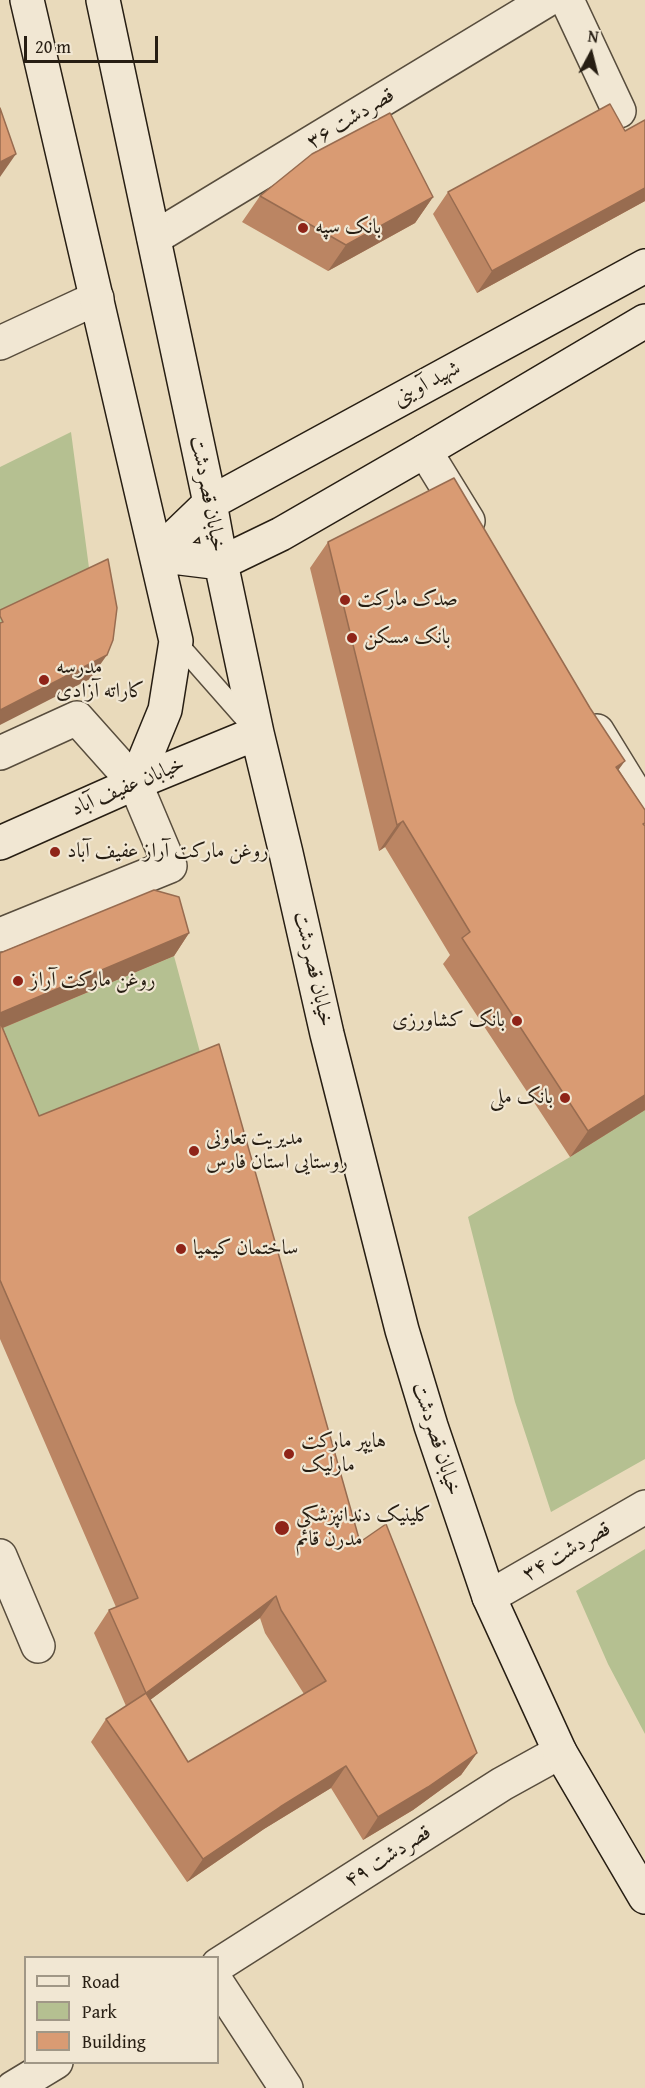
<!DOCTYPE html>
<meta charset="utf-8">
<style>
body{margin:0}
#map{position:relative;width:645px;height:2088px;overflow:hidden;background:#e9dabb;font-family:"Gentium Book Plus",serif}
canvas{display:block}
.legend{position:absolute;left:24px;top:1956px;width:195px;height:108px;box-sizing:border-box;background:#f1e7d3;border:2px solid #a09786;margin:0;padding:8px 10px;list-style:none;font-size:18px;color:#271e13}
.legend li{display:flex;align-items:center;gap:12px;height:30px}
.legend b{width:30px;border:2px solid #a09786}
.north{position:absolute;left:561px;top:24px;width:60px;height:60px;-webkit-text-stroke:4px #f1e7d3;paint-order:stroke;rotate:7deg;font-size:16px;font-weight:700;line-height:24px;text-align:center;color:#271e13}
.north::after{content:'';display:block;margin:auto;width:21px;height:27px;background:#271e13;clip-path:polygon(50% 0,100% 100%,50% 72%,0 100%)}
.scale{position:absolute;left:24px;top:36px;width:134px;height:27px;box-sizing:border-box;border:3px solid #271e13;border-top:0;padding-left:8px;font-size:18px;line-height:21px;white-space:nowrap;color:#271e13;-webkit-text-stroke:4px #f1e7d3;paint-order:stroke}
</style>
<div id="map">
<canvas width="645" height="2088"></canvas>
<ul class="legend">
<li><b style="height:8px;background:#f1e7d3"></b>Road</li>
<li><b style="height:16px;background:#b5c091"></b>Park</li>
<li><b style="height:16px;background:#d99b73"></b>Building</li>
</ul>
<div class="north">N</div>
<div class="scale">20 m</div>
</div>
<script>
const ctx = document.querySelector('canvas').getContext('2d');
ctx.lineJoin = 'round';
function fill(path, color) { ctx.fillStyle = color; ctx.fill(path, 'evenodd'); }
function trace(path, color, width, dash) { ctx.strokeStyle = color; ctx.lineWidth = width; ctx.lineCap = dash ? 'butt' : 'round'; ctx.setLineDash(dash || []); ctx.stroke(path); }
function write(font, color, halo, rows, align = 'center') {
  ctx.font = font + ' "Gentium Book Plus",Amiri,serif'; ctx.lineWidth = 4.5; ctx.setLineDash([]); ctx.textBaseline = 'middle'; ctx.strokeStyle = halo; ctx.fillStyle = color; for (const [text, x, y, turn = 0] of rows) {
    ctx.save(); ctx.translate(x, y); ctx.rotate((+turn || 0) * Math.PI / 180); ctx.textAlign = isNaN(turn) ? turn : align; if (halo) ctx.strokeText(text, 0, 0); ctx.fillText(text, 0, 0); ctx.restore();
  }
}
fill(new Path2D(`
 M71,432L91,583L0,626V467Z
 M174,956L204,1067L23,1139L0,1029Z
 M645,1109V1459L551,1512L515,1402L468,1217L570,1157Z
 M645,1549V1734L608,1664L576,1591Z`), '#b5c091');
const lane = new Path2D(`
 M176,641L250,725`);
const street = new Path2D(`
 M567,0L619,111
 M154,238L547,0
 M0,343L97,298
 M425,451L468,521
 M597,731L645,809
 M0,753L77,718L135,783L170,866L0,935
 M0,1556L38,1646
 M489,1597L645,1507
 M218,1965L502,1784L560,1752
 M218,1984L286,2088
 M13,2088L56,2062`);
const secondary = new Path2D(`
 M27,0L176,641L165,710L135,783
 M103,0L210,503L221,563L257,733L286,853L327,1034L402,1330L431,1426L489,1597L560,1752L645,1897
 M156,555L210,503L645,266
 M156,555L221,563L281,534L425,451L645,321
 M0,843L135,783L257,733`);
trace(lane, '#584d3d', 21);
trace(street, '#584d3d', 36);
trace(secondary, '#271e13', 36);
trace(lane, '#f1e7d3', 18);
trace(street, '#f1e7d3', 33);
trace(secondary, '#f1e7d3', 33);
fill(new Path2D(`
 M645,120V201L477,293L433,214L448,192L625,131Z
 M260,196L433,197L415,223L328,271L242,222Z
 M328,542L619,770L645,810V1110L570,1157L443,964L450,955L385,847L379,851L310,568Z
 M189,933L174,956L3,1028L39,1116L360,1542L477,1753L461,1775L413,1810L363,1840L331,1788L264,1829L187,1882L91,1742L106,1719L126,1706L94,1633L109,1610L116,1607L0,1339V953ZM260,1618L265,1633L304,1694L188,1762L150,1700Z`), '#bb8563');
fill(new Path2D(`
 M16,154L0,177V162Z
 M645,188V201L477,293L492,271Z
 M433,197L415,223L328,271L346,245Z
 M107,655L90,679L0,725V710Z
 M625,761L606,787L616,767Z
 M403,821L385,847L379,851L397,825Z
 M189,933L174,956L0,1029V1013Z
 M645,1095V1110L570,1157L588,1131Z
 M276,1596L260,1618L130,1715L146,1693Z
 M477,1753L461,1775L413,1810L363,1840L378,1817Z
 M346,1766L331,1788L264,1829L187,1882L203,1859L280,1807Z`), '#986c50');
const building = new Path2D(`
 M610,104L625,131L645,120V188L492,271L448,192Z
 M0,108L16,154L0,162Z
 M390,113L433,197L346,245L260,196L312,154Z
 M454,478L590,708L625,761L616,767L645,810V823L643,824L645,826V1095L588,1131L462,938L470,932L403,821L397,825L328,542Z
 M108,559L117,608L113,640L107,655L0,710V623L3,622L0,616V610Z
 M154,890L179,897L189,933L0,1013V953Z
 M0,1022L39,1116L219,1044L360,1542L386,1524L477,1753L428,1787L378,1817L346,1766L280,1807L203,1859L106,1719L146,1693L109,1610L138,1598L0,1280ZM276,1596L281,1610L326,1681L188,1762L146,1693Z`);
fill(building, '#d99b73');
trace(building, '#986c50', 1.5);
for (const [x, y, r, color] of [
 [303,228,6,"#8f2418"],
 [345,600,6,"#8f2418"],
 [352,638,6,"#8f2418"],
 [44,680,6,"#8f2418"],
 [55,852,6,"#8f2418"],
 [18,981,6,"#8f2418"],
 [517,1021,6,"#8f2418"],
 [565,1098,6,"#8f2418"],
 [194,1151,6,"#8f2418"],
 [181,1249,6,"#8f2418"],
 [289,1454,6,"#8f2418"],
 [282,1528,8,"#8f2418"]
]) { const dot = new Path2D(); dot.arc(x, y, r, 0, 2 * Math.PI); ctx.fillStyle = color; ctx.fill(dot); trace(dot, '#f1e7d3', 2); }
write('21px', '#271e13', '#f1e7d3', [
 ["۳۶ قصردشت",351,119,-31],
 ["شهید آوینی",427,384,-28],
 ["خیابان قصردشت",207,494,79],
 ["خیابان عفیف آباد",128,787,-23],
 ["خیابان قصردشت",313,969,77],
 ["خیابان قصردشت",436,1439,72],
 ["قصردشت ۳۴",567,1552,-30],
 ["قصردشت ۴۹",388,1857,-32]
]);
write('21px', '#271e13', '#f1e7d3', [
 ["بانک سپه",315,228],
 ["صدک مارکت",357,600],
 ["بانک مسکن",364,638],
 ["مدرسه",56,668],
 ["کاراته آزادی",56,692],
 ["روغن مارکت آراز عفیف آباد",67,852],
 ["روغن مارکت آراز",30,981],
 ["بانک کشاورزی",505,1021,"right"],
 ["بانک ملی",553,1098,"right"],
 ["مدیریت تعاونی",206,1139],
 ["روستایی استان فارس",206,1163],
 ["ساختمان کیمیا",193,1249],
 ["هایپر مارکت",301,1442],
 ["مارلیک",301,1466],
 ["کلینیک دندانپزشکی",296,1516],
 ["مدرن قائم",296,1540]
], 'left');
</script>
